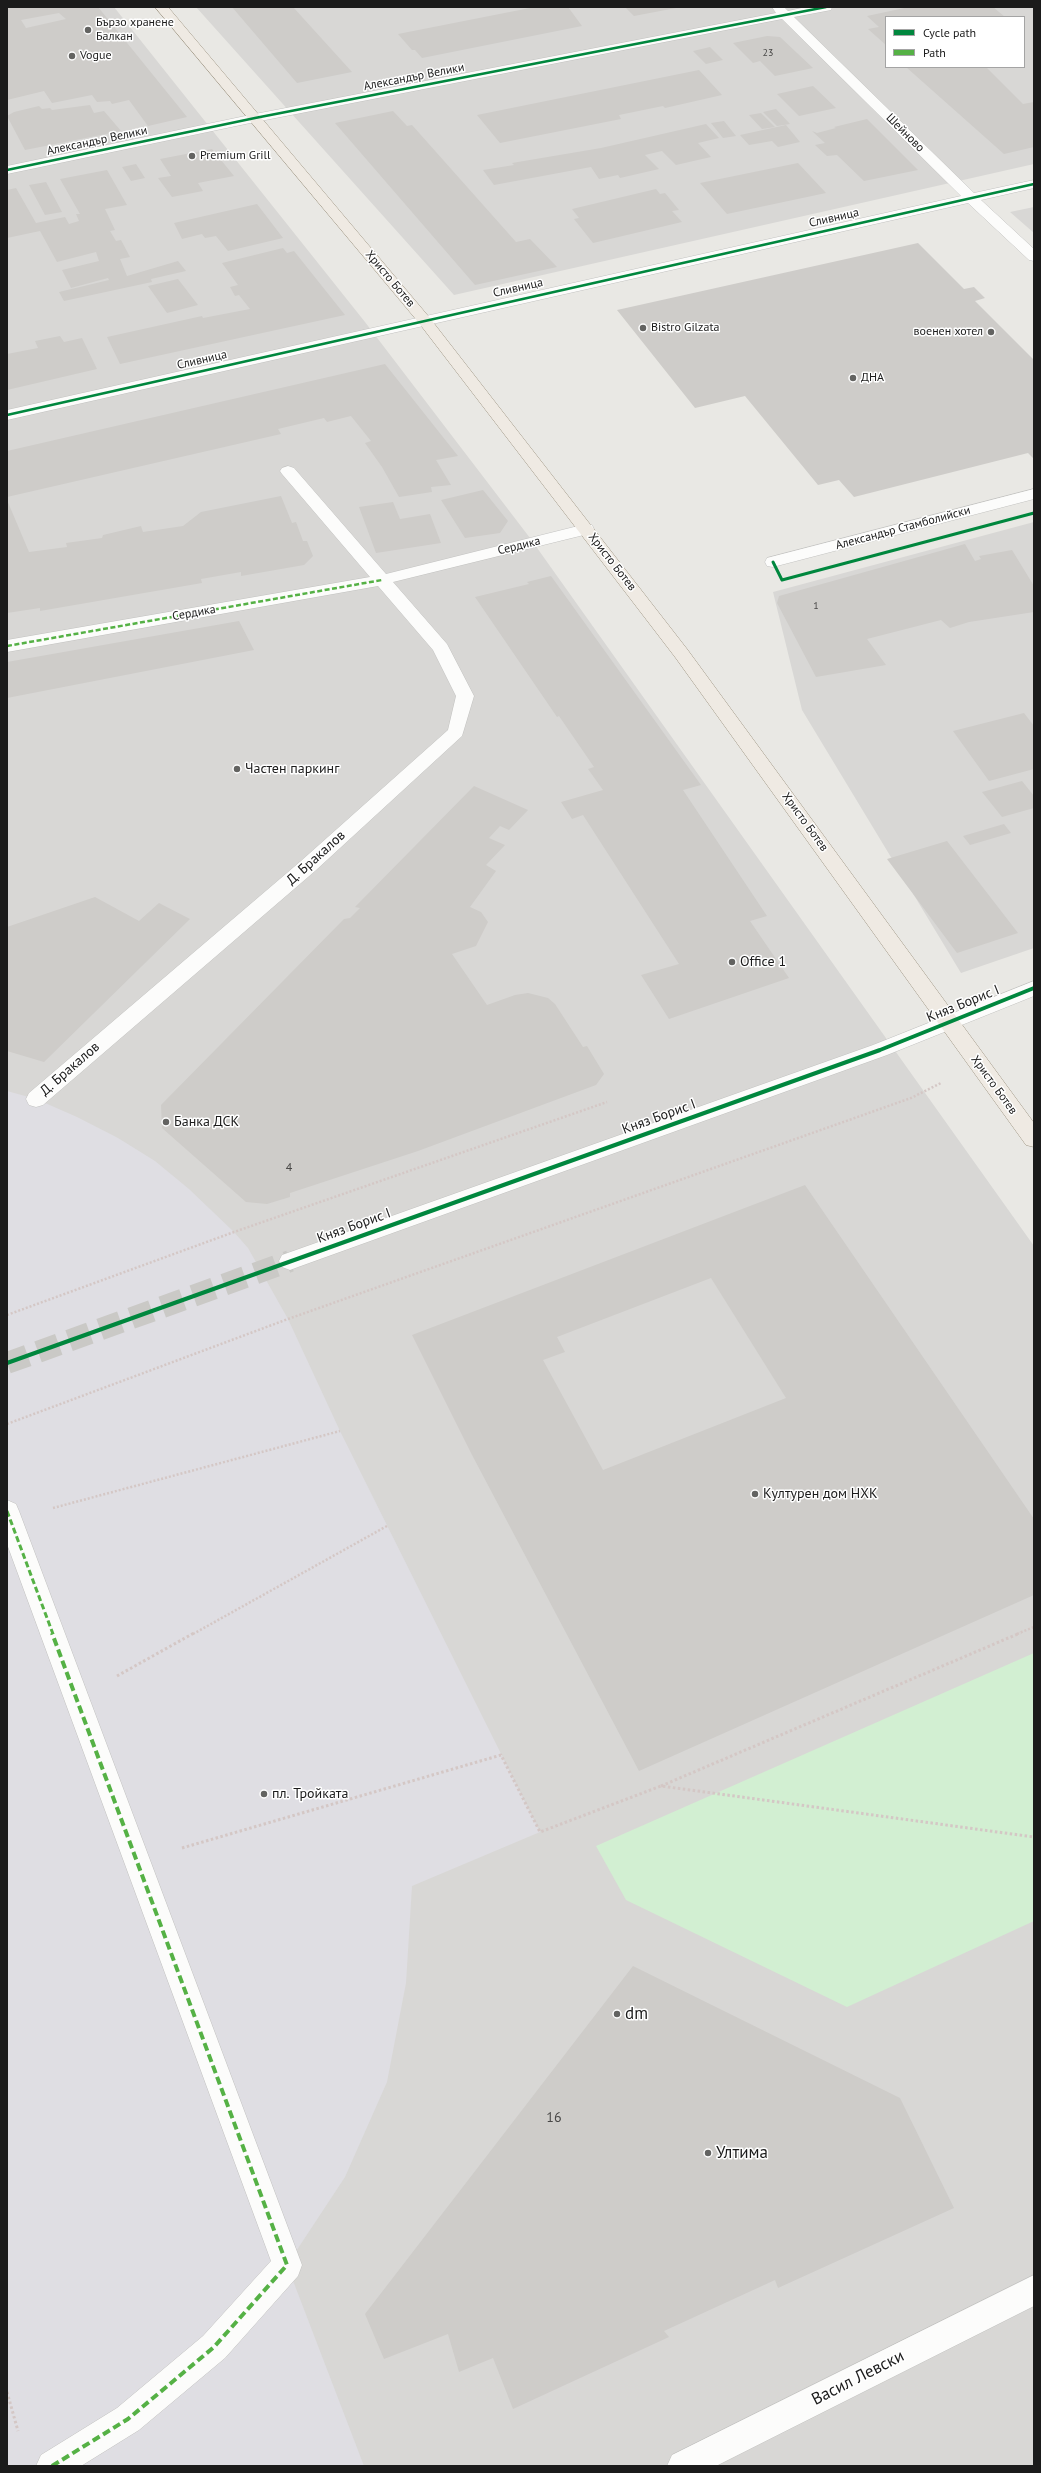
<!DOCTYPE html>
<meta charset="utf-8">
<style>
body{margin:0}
#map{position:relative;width:1041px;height:2473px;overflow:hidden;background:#e9e8e4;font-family:"PT Sans",sans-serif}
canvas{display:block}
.frame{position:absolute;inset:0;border:8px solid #1b1b1b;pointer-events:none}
.legend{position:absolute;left:885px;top:16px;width:140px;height:52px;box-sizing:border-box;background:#fff;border:1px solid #a4a4a4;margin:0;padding:5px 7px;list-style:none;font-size:12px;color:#1b1b1b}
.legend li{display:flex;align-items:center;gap:8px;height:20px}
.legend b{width:20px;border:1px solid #a4a4a4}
</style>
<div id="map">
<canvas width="1041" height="2473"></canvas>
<div class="frame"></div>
<ul class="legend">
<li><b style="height:5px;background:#00873e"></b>Cycle path</li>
<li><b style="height:5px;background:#55b145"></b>Path</li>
</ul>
</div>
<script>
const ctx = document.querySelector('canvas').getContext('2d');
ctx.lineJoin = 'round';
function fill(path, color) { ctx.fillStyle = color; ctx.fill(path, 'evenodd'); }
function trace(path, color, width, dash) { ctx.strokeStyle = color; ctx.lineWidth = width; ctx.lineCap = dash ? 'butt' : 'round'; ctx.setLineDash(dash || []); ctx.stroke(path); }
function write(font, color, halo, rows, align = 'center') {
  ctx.font = font + ' "PT Sans",sans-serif'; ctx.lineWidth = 3; ctx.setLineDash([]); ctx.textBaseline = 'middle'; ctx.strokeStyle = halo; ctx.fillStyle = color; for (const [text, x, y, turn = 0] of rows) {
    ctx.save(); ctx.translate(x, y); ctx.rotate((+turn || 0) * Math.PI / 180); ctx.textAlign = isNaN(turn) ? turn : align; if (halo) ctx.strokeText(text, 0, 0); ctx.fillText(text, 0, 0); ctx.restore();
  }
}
fill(new Path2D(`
 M7,7H114L365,322L530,538L1034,1246V2466H7Z
 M196,7H1034V164L454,295ZM886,17H1024V67H886Z
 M1034,207V233L1010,212Z
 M1034,522V948L961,973L802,710L773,592Z`), '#d8d7d5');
fill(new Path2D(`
 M1034,1653V1921L847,2007L626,1900L596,1846Z`), '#d2efd2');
fill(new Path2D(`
 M7,1091L36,1099L77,1117L118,1138L155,1161L189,1189L234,1232L248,1248L288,1319L340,1431L540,1832L412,1886L406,1983L387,2082L345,2177L287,2265L364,2466H7Z`), '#dfdee3');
fill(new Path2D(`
 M7,7H98L187,117L148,126L129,100L112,104L110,101L97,102L92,95L52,103L44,91L7,100ZM59,13L66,19L26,28L21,20Z
 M232,7H293L352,72L297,83Z
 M535,7H568L582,26L422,58L415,50H412L398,34Z
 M625,7H676V8L634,16Z
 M909,7H993L1005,17H886V45L868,29L879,27L867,16Z
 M767,36L780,37L813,68L775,76L760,61L753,63L733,43Z
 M710,47L723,60L706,64L693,51Z
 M906,67H986L1023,104L1034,102V147L1004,154Z
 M699,70L722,95L665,108L663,106L619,115L621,119L500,143L477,115Z
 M813,86L836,108L799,116L777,94Z
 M90,105L94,113L104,111L121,131L25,150L7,116L14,112L39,106L42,109L50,108L52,110Z
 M776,109L790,124L777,126L763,112Z
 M393,111L407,126L412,125L516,242L530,239L557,267L475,285L335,123Z
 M761,113L775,127L762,129L749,115Z
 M867,119L918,170L864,181L837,155L827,156L815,145L825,143L812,131L817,133L836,128L834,127Z
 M724,121L736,136L723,138L711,123Z
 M706,124L719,138L698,143L711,157L676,165L662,151L645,155L659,169L620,178L618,175L599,179L591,167L494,185L483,170L514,165L512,163L601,148Z
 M786,125L800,142L778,147L772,141L749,145L740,135Z
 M212,149L234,176L198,183L203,191L172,197L158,178L171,176L160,159Z
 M798,163L826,193L727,214L700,183Z
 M136,164L145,178L131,181L122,167Z
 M107,170L127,205L105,209L115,230L110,231L116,241L121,240L130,257L120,259L127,276L178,261L186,271L151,279L152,282L64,301L59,292L109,280L108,278L71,288L62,270L99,261L96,252L57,262L40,231L7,238V190L16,188L36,223L65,217L69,224L79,221L76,214H80L60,179Z
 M46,182L62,212L45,215L29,185Z
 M656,189L660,194L665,193L679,210L672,211L682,222L593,243L574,219L579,218L572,209Z
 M257,204L283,238L228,251L216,236L205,238L202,234L182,239L174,223Z
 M918,243L964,289L974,287L985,298L975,301L1034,360V459L1028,453L854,497L839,480L818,485L745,396L695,408L617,310Z
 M283,248L287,253L294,251L345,315L120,364L107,337L202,316L203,318L250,309L239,295L235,296L230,287L238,285L222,263Z
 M178,279L198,305L167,313L148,286Z
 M60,336L64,342L82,338L97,369L7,390V354L38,348L35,341Z
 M385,364L458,456L436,460L451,485L431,487L432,492L399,497L382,467L365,443L371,441L351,416L327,422L324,418L278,429L281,434L7,497V451Z
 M483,490L508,521L500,533L465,538L441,500Z
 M281,496L292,523L296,522L303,541H307L313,556L304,565L241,576V572L201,579L202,583L40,611V608L7,613V500L29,552L67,547L66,543L102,538L103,535L141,526L143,532L183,526L201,512Z
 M393,502L400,519L430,514L441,543L376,553L359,507Z
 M965,544L975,561L981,559L979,556L1012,550L1034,586V612L969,622L950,628L941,620L867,639L886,665L816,677L777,603L779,596Z
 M551,576L701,785L683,790L767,916L750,921L789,978L669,1019L641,975L679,964L583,815L572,819L561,802L603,790L588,769L594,767L559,716L557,717L475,597L529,584L527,582Z
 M239,621L254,650L7,698V662Z
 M1024,713L1034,726V769L989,781L953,731Z
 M1022,781L1034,796V808L1002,817L982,792Z
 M474,786L528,810L509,830L500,826L489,838L505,845L486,865L496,871L470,907L481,912L488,922L476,946L452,954L487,1005L515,995L528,993L548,998L555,1004L583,1047L587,1046L604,1074L596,1085L418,1151L290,1193V1197L267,1204L246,1202L162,1128L161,1105L344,919L350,918L360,908L355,907Z
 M1004,824L1011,833L970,845L963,836Z
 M947,841L1018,933L957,953L887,859Z
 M95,897L139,921L159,903L190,919L44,1062L7,1051V927Z
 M805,1185L1034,1519V1595L639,1771L471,1453L412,1335ZM711,1278L786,1398L603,1470L543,1360L565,1352L557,1337Z
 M633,1966L900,2098L954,2208L778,2288L775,2280L664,2331L669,2337L513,2409L493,2358L459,2372L448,2334L384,2359L365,2314Z`), '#ceccc9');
trace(new Path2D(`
 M7,1363L290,1261`), '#cac9c6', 22, [22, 11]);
const minor = new Path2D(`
 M772,7H784L788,11L806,7H832L831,10L794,17L974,193L1034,180V188L981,200L1034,249V261L1029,260L968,203L7,420V410L961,196L782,19L255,122L7,174V166L255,114L776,13Z
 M288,466L294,468L386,574L586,524L592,525L594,529L592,533L393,582L447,644L474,696L462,736L315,871L43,1105L36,1107L29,1105L26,1099L29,1093L301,861L448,730L456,696L433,650L378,586L7,652V640L370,577L282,474L280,471L282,468Z
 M1034,489V499L773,567L767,566L765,562L767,558Z
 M1034,981V996L887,1055L298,1267L290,1270L282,1267L279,1261L282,1255L873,1045Z
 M7,1500L16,1504L19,1511L302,2265L298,2276L225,2358L139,2430L81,2466H36L41,2455L117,2408L203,2336L271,2261L7,1544Z
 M1034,2275V2306L716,2466H667L672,2455Z`);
const major = new Path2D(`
 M155,7H168L429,317L687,649L1034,1123V1147L1026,1145L675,657L419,323Z`);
trace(minor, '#c2c2c0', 1);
trace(major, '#9e9583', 1);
trace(new Path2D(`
 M7,1315L234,1232L607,1102
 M7,1424L288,1319L911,1098L941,1083
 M53,1508L340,1431
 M193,1634L387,1526
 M1017,1634L1034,1627`), '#d4c7c5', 2.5, [2, 2]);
trace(new Path2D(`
 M117,1676L194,1633
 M661,1786L1020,1633
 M182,1848L501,1755L540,1832L661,1786L1034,1837
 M7,2392L18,2431`), '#d4c7c5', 3, [2.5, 2.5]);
fill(minor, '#fcfcfb');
fill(major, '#efeae3');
trace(new Path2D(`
 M7,646L382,580`), '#55b145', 2.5, [5, 2.5]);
trace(new Path2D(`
 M7,1511L53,1634`), '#55b145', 3, [6, 3]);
trace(new Path2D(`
 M52,2466L128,2419L214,2347L287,2265L52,1633`), '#55b145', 4, [8, 4]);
trace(new Path2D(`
 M7,170L255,118L826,7
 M7,415L1034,184`), '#00873e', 2.5);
trace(new Path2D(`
 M773,562L782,580L1034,513`), '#00873e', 3);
trace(new Path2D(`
 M7,1363L880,1050L1034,988`), '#00873e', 4);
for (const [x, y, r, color] of [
 [88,30,4,"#636361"],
 [72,56,4,"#636361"],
 [192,156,4,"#636361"],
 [643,328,4,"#636361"],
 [991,332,4,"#636361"],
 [853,378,4,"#636361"],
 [237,769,4,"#636361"],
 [732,962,4,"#636361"],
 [166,1122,4,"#636361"],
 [755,1494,4,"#636361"],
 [264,1794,4,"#636361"],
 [617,2014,4,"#636361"],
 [708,2153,4,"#636361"]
]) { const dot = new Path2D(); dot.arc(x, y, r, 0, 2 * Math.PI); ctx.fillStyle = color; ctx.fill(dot); trace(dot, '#fff', 1.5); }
write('10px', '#484746', null, [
 ["23",768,53],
 ["1",816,606]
]);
write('12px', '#1b1b1b', '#fff', [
 ["Бързо хранене",96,23],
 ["Балкан",96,37],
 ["Vogue",80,56],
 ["Premium Grill",200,156],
 ["Bistro Gilzata",651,328],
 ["военен хотел",983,332,"right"],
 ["ДНА",861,378]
], 'left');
write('12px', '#1b1b1b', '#fff', [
 ["Александър Велики",414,77,-11],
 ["Шейново",905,133,45],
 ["Александър Велики",97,141,-12],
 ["Сливница",834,218,-13],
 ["Христо Ботев",390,279,50],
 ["Сливница",518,288,-13],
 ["Сливница",202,360,-13],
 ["Александър Стамболийски",903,528,-15],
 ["Сердика",519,546,-14],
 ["Христо Ботев",612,562,52],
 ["Сердика",194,613,-10],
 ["Христо Ботев",805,822,54],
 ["Христо Ботев",994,1085,54]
]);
write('12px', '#484746', null, [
 ["4",289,1168]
]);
write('14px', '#1b1b1b', '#fff', [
 ["Частен паркинг",245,769],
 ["Office 1",740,962],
 ["Банка ДСК",174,1122],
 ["Културен дом НХК",763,1494],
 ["пл. Тройката",272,1794]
], 'left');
write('14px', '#1b1b1b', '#fff', [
 ["Д. Бракалов",316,858,-42],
 ["Княз Борис I",963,1004,-22],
 ["Д. Бракалов",70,1069,-41],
 ["Княз Борис I",659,1117,-20],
 ["Княз Борис I",354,1226,-20]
]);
write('14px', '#484746', null, [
 ["16",554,2118]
]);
write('17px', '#1b1b1b', '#fff', [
 ["dm",625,2014],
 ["Ултима",716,2153]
], 'left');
write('17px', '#1b1b1b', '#fff', [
 ["Васил Левски",858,2378,-27]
]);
</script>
